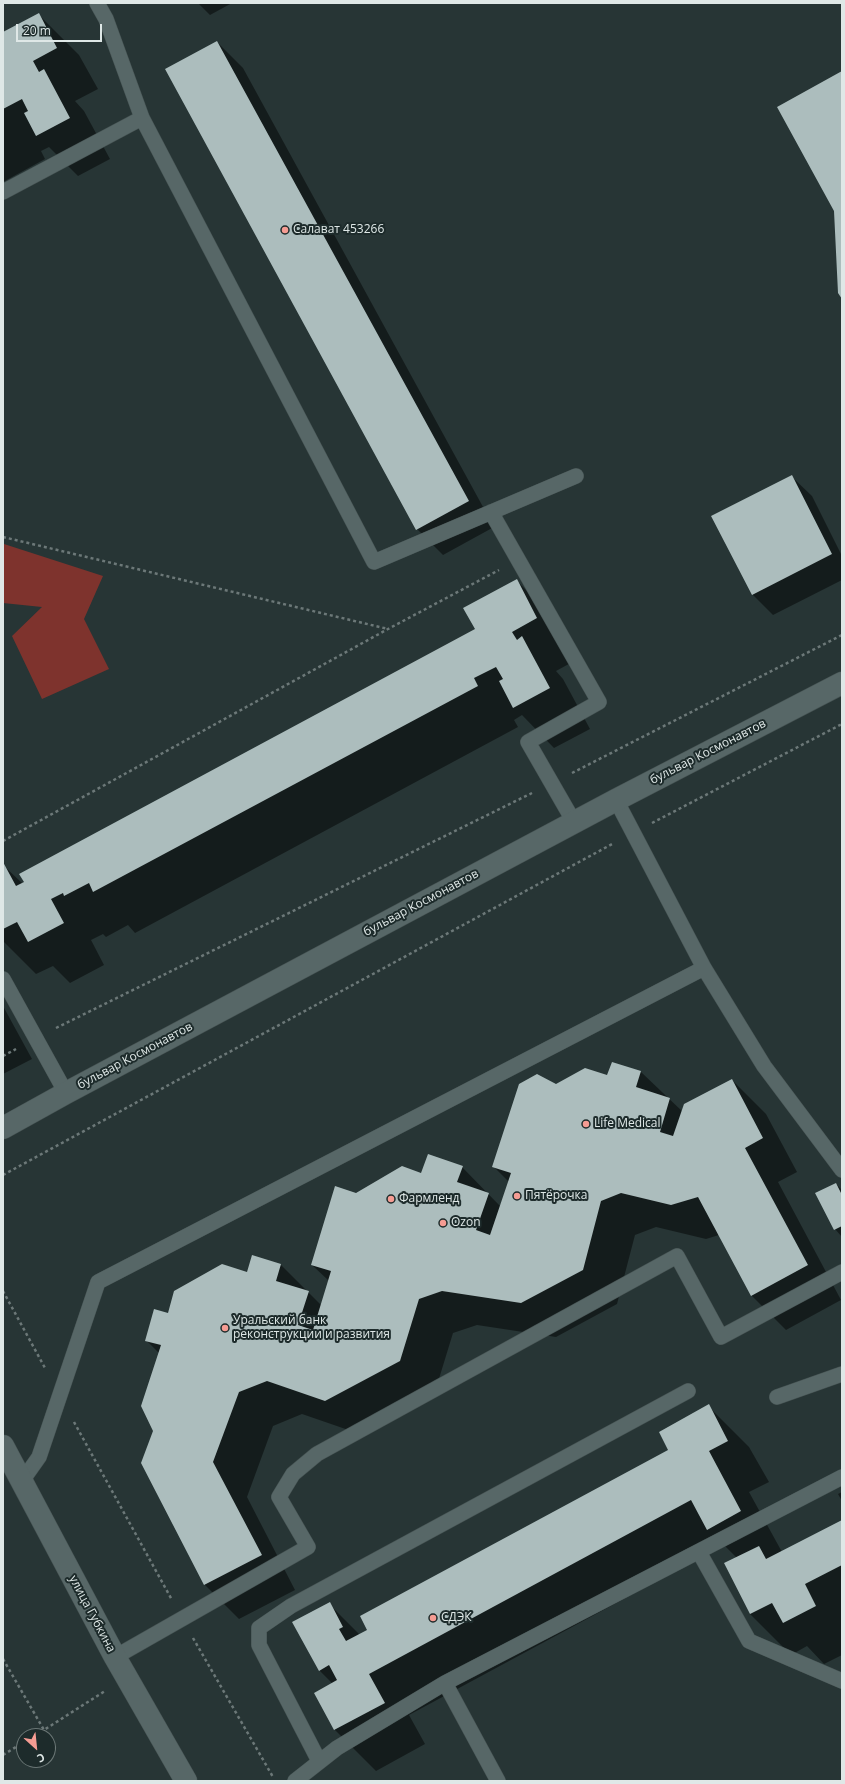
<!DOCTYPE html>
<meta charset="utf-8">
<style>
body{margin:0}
#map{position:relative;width:845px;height:1784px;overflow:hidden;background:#273535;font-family:"Open Sans",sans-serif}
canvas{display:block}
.frame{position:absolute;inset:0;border:4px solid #dfe8e7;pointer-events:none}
.north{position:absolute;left:16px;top:1728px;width:40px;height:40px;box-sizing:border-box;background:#1d2b2b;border:1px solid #6b7776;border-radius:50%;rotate:153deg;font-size:11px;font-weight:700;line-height:16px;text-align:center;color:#dfe8e7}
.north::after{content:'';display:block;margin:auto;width:14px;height:18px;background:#f59c93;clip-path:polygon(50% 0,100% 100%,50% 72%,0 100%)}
.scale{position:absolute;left:16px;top:24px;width:86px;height:18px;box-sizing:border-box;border:2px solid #dfe8e7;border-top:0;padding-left:5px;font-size:12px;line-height:14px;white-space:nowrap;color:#dfe8e7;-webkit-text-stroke:3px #1d2b2b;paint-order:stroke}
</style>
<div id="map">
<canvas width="845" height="1784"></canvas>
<div class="frame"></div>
<div class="north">С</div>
<div class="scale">20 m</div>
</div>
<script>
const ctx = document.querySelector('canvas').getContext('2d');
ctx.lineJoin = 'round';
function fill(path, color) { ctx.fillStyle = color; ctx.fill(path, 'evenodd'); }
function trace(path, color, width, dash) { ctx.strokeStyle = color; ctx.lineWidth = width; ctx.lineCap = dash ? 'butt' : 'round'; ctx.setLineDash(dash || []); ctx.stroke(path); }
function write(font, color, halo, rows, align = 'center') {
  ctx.font = font + ' "Open Sans",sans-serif'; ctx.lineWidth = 4; ctx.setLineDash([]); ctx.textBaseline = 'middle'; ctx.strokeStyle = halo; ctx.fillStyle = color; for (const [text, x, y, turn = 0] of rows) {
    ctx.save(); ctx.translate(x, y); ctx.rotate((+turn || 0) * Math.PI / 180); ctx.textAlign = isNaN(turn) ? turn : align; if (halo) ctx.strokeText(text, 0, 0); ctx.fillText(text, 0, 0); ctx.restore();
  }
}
fill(new Path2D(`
 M4,544L103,576L84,619L109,669L42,699L12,636L42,607L3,603Z`), '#7e332d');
fill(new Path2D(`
 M198,3H232L210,15Z
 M38,14L79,55L98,89L75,101L84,111L110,159L78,176L49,147L41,151L45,159L3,182V33Z
 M217,42L243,68L494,527L443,555L417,529Z
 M791,476L812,496L842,556V580L773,615L753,595L713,516Z
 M516,580L557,621L578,659L556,671L563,679L590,729L554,748L522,715L514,720L518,727L135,933L128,925L106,937L103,934L91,940L104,965L70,983L53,966L36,974L3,941V865L23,884L476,630Z
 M3,1006L32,1059L3,1074Z
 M612,1063L641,1072L683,1112L732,1080L766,1114L797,1172L778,1182L841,1300L786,1330L752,1296L719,1235L706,1239L656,1227L635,1235L617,1304L556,1337L477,1325L453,1333L434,1395L360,1434L302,1414L273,1426L247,1497L295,1590L239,1619L205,1585L142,1463L154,1431L159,1353L147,1341L168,1314L247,1273L281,1265L321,1305L329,1281L312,1265L356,1194L422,1174L462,1167L500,1206L509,1182L493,1166L556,1085L608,1077Z
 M836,1184L842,1190V1237L835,1229Z
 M708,1406L749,1447L769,1482L749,1492L782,1552L842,1521V1655L824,1664L807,1646L791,1655L750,1614L737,1558L724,1545L409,1715L425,1744L376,1771L335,1730L316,1693L333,1684L320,1671L294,1623L329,1604L360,1635L670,1450Z
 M842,1492V1501L838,1494Z`), '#0007');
fill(new Path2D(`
 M39,13L57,48L33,61L39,72L44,69L70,118L36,136L24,113L28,111L22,99L3,109V32Z
 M217,41L469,501L416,530L165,69Z
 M842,71V299L838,293L834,211L777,107Z
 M792,475L832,554L752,595L711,516Z
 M517,579L537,618L512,632L517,640L522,636L550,688L513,708L499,681L503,679L496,667L474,678L478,686L93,892L89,883L64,896L63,893L51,899L64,923L28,942L17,922L3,929V862L16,886L24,882L19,874L475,629L463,608Z
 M612,1062L641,1071L636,1087L670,1098L660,1132L673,1136L684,1104L732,1079L763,1138L745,1148L808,1265L751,1296L698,1197L671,1205L621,1193L601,1201L583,1270L521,1303L442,1291L419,1299L400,1361L325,1401L267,1381L239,1392L213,1462L262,1555L204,1585L141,1463L153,1431L141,1406L161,1345L145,1341L154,1309L168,1313L174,1291L222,1264L247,1272L252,1255L281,1264L276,1281L309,1291L298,1325L313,1330L331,1271L311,1265L335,1186L356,1193L402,1166L421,1173L428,1154L463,1166L457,1182L489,1193L476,1230L490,1235L511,1173L492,1167L519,1084L537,1074L556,1084L585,1068L607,1075Z
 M836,1183L842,1195V1226L834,1230L815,1193Z
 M709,1404L728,1441L709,1451L741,1511L707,1530L691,1500L369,1674L385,1703L334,1730L314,1693L337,1680L329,1665L319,1671L292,1622L330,1602L343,1627L339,1629L346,1641L367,1630L360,1616L668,1450L659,1432Z
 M842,1520V1565L805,1584L816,1606L783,1623L772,1603L750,1614L724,1563L759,1546L766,1559Z`), '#acbdbd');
const service = new Path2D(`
 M142,118L374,562L576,476
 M3,192L142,118L106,19L97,3
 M491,512L599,702L528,742L574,822
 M616,800L704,968L764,1066L842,1170
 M3,979L66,1093
 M777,1397L842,1374
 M22,1481L39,1457L98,1282L704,968
 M699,1552L749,1641L842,1681
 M115,1657L308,1547L279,1497L293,1474L317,1454L677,1256L721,1337L842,1272
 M445,1683L498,1781
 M319,1761L259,1645V1628L291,1606L688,1391
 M295,1781L337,1748L445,1683L842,1477`);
const tertiary = new Path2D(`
 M3,1128L66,1093L616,800L842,683
 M3,1446L115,1657L186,1781`);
trace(service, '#455252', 16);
trace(tertiary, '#455252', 23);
trace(new Path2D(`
 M3,537L388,629
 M572,773L842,635
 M652,823L842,724
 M3,841L388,629L499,570
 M56,1028L532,793
 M3,1056L16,1049
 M3,1175L614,843
 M3,1291L45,1368
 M74,1422L172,1600
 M193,1638L273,1777
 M3,1659L44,1730L105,1691
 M34,1736L44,1730
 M3,1755L24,1742`), '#6c7878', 2.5, [3, 3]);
trace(service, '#576767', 15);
trace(tertiary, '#576767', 22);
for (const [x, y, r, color] of [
 [285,230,4,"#f59c93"],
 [586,1124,4,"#f59c93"],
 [517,1196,4,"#f59c93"],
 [391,1199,4,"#f59c93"],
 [443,1223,4,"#f59c93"],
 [225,1328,4,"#f59c93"],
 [433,1618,4,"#f59c93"]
]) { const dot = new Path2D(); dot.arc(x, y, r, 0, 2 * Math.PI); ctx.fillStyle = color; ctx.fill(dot); trace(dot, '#1d2b2b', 1.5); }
write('12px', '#dfe8e7', '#1d2b2b', [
 ["Салават 453266",293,230],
 ["Life Medical",594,1124],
 ["Пятёрочка",525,1196],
 ["Фармленд",399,1199],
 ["Ozon",451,1223],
 ["Уральский банк",233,1321],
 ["реконструкции и развития",233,1335],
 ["СДЭК",441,1618]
], 'left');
write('12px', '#dfe8e7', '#1d2b2b', [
 ["бульвар Космонавтов",708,752,-27],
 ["бульвар Космонавтов",421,903,-28],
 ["бульвар Космонавтов",135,1056,-28],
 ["улица Губкина",92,1614,62]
]);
</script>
